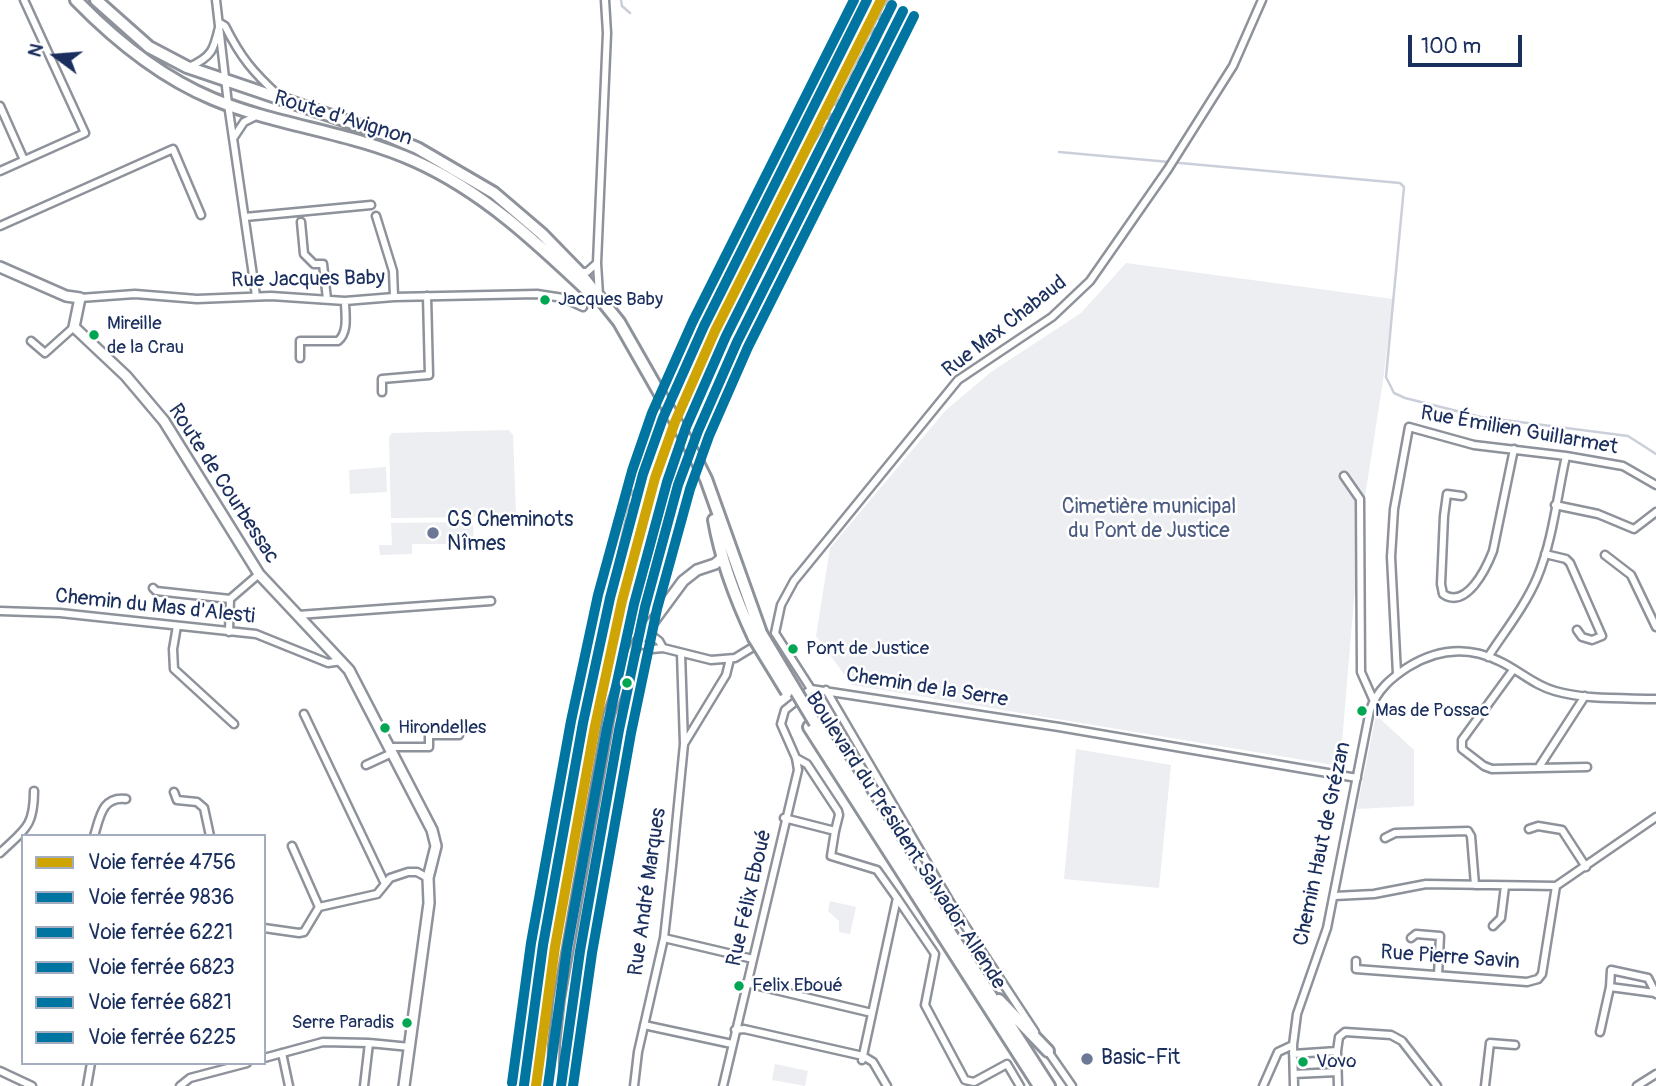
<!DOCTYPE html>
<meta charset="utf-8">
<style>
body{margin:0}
#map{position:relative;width:1656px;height:1086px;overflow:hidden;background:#fff;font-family:Pangolin,sans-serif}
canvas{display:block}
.legend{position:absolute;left:21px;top:834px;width:245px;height:231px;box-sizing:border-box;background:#fff;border:2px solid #a4acbf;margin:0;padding:9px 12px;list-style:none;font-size:21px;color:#1b2f5e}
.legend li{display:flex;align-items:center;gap:14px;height:35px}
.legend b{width:35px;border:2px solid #a4acbf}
.north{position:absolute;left:21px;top:21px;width:70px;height:70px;-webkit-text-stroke:5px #fff;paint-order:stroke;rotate:286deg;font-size:19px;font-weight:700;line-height:28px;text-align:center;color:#1b2f5e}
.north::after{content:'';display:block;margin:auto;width:24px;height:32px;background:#1b2f5e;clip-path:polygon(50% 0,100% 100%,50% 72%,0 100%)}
.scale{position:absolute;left:1408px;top:35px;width:114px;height:32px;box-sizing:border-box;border:4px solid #1b2f5e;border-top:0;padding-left:9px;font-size:21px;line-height:24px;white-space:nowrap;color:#1b2f5e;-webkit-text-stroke:5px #fff;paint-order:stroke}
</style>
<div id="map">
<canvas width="1656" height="1086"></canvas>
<ul class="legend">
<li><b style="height:9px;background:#cfa505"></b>Voie ferrée 4756</li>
<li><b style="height:9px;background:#0075a1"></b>Voie ferrée 9836</li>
<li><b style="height:9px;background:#0075a1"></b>Voie ferrée 6221</li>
<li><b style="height:9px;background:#0075a1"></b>Voie ferrée 6823</li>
<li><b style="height:9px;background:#0075a1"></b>Voie ferrée 6821</li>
<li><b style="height:9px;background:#0075a1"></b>Voie ferrée 6225</li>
</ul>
<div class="north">N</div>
<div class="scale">100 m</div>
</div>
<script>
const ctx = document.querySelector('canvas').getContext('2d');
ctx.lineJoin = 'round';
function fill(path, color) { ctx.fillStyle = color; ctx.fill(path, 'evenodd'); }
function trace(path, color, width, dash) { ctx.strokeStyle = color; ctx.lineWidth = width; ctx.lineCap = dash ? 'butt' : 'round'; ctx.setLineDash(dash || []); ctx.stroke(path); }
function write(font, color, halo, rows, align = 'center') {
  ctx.font = font + ' Pangolin,sans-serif'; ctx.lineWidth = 5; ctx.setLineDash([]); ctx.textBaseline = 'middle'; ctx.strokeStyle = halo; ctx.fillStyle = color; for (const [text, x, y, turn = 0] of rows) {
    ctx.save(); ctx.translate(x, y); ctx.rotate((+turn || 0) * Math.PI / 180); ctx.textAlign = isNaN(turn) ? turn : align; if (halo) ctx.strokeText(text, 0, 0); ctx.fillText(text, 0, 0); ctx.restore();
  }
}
fill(new Path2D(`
 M1126,263L1393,299L1383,381L1360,529L1340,766L852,685L816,636L830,548L945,411L991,372L1081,313Z
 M509,430L513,435L516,514L513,517L391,518L389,437L392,433Z
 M386,467L387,492L350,494L349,470Z
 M473,522L474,544H412V554L380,555L379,545H392L391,523Z
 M1376,715L1414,750V806L1357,809Z
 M1076,749L1171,765L1159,888L1064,879Z
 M830,901L856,907L850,934L839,932V921L828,911Z
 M775,1064L808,1071L805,1086L772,1080Z`), '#edeef2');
trace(new Path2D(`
 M621,0L622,6L630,13
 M1059,152L1400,183L1404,187L1386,377L1394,393L1405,398L1481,417L1628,436L1656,454`), '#cbcfda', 2.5);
const street = new Path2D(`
 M216,0L228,104L256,296
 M189,67C214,56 214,48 220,23L225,26C241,58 253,72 279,96
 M0,106L24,160
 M234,137L244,122L258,115
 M0,171L85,133L24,0
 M376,216L393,271L394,297
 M245,217L371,205
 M301,222L304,254L314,264H323L327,299
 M0,226L173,149L201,215
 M579,272H587L597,263
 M599,295L597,263L607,33L605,0
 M80,298L135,294L197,299L271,296L345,301L394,297L537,294L563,298L583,307
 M31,341L45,353L74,327
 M300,358V341H338C349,332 345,314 345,301
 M382,392V379L429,375L427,296
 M1344,476L1360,499L1361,672L1373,699
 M1462,496L1447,494L1444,516L1441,584L1443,594C1466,610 1486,569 1493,551L1514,449
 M1555,505L1598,514L1634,529L1656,512
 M1545,554L1566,559L1570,563L1602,636L1592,640L1582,637L1577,630
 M1605,555L1631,575L1656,627
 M153,588L156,591L230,599
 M0,611L60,613L256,634L328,663L342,661
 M298,615L491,601
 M177,626L173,649L174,669L234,724
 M646,631L659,641L663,648
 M229,632L230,599L259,574
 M775,633L781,605L794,581L958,380L1052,317L1090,281L1168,169L1233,66L1262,0
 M775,633L811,689
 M638,642L652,649L663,648L711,660L735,658L758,644
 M1488,657C1505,631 1525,606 1537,578C1553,540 1557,496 1566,456
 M1513,670L1462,740V749L1484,766L1492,769L1587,767
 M1397,674L1391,557L1394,509L1409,427L1474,445L1566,456L1623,466L1656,485
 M811,689L1059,727L1357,778
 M826,690L956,912L1035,1032
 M304,714L385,884
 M684,744L726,675L730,659
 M389,747H429V735H459
 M796,758L807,764L838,811L839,815L835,831
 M366,765L392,753
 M1539,767L1585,696
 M174,792L177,800L197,802L204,808L210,836
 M784,818L835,831L831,856L877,870L897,898L862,1060
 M1529,829L1538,826L1562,830L1586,867
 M94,836C100,817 102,796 126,799
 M1385,838L1395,833L1468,831L1471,836L1475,885
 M292,846L319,907
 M0,853C25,829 34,827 34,791
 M1335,896L1374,894L1426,884L1556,886L1656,817
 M897,898L935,954L925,1005L965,1080L974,1082L1007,1064L1020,1086
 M1493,926L1501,918L1505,886
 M264,928L299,933L304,932L319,907L377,894L390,878L408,872H417L428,878
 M664,938L753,959
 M1411,938L1416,934L1440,936L1438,975
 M1356,961V969L1527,982L1538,979L1542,974L1556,886
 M746,983L872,1013
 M1610,987L1655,993
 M644,1025L732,1044
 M735,1030L744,1029L863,1056L873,1062L887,1086
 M1600,1032L1610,987L1611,970L1648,978L1656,994
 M1047,1050L1072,1086
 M282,1053L289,1086
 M1293,1054L1337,1051
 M264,1058L323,1042L369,1043L410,1047
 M0,1071L32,1086
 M1294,1074L1337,1072
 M87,1086L91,1063
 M180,1086L190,1078L247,1063
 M364,1086L369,1043
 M634,1086L638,1052L664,938L672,866L684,744L681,653
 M723,1086L798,770L796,758L781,724L785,710L811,689
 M1263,1086L1278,1052L1293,1045
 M1294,1086L1293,1045L1297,1014L1327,928L1370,710C1377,690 1391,678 1408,667C1437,649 1468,646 1499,661C1519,670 1533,685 1555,691C1586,700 1624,698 1656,699
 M1338,1086L1337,1051L1339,1037L1345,1032L1391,1035L1402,1041L1437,1086
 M1485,1086L1490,1043L1515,1045
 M1637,1086L1656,1074`);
const secondary = new Path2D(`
 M0,267L66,296L80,298L74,327L126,376L164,421L259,574L349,670L432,830L436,846L428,878L429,903L404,1086
 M553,1086L554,1045L559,999L609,715L622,676L638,642L683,581L697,570L715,564L722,558`);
const primary = new Path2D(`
 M76,0C115,40 160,77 213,99C278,126 351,132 415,161C482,191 535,241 588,291
 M96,0L149,47L187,67L379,132L417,148L494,193L542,234L579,272L619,322L688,443L706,479L761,633
 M714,520C721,561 736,600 754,638
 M815,723L1049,1086
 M809,727L1039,1086
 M999,1000L1048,1051`);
trace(street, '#8e929a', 11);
trace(secondary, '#8e929a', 14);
trace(primary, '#8e929a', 16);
trace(street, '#fff', 6);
trace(secondary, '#fff', 9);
trace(primary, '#fff', 10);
const rail = new Path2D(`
 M797,167L842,96L889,0
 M524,1086C549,886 589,688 633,492`);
trace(rail, '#b9bcc1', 5);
trace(rail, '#fff', 2.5, [8]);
const primaryBridge = new Path2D(`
 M761,633L815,723
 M754,638L787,692`);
trace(primaryBridge, '#8e929a', 16, []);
trace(primaryBridge, '#fff', 10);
trace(new Path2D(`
 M536,1086L555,947L595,726L622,601L655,478L675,422L715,331L881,0`), '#cfa505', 10);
trace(new Path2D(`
 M548,1086L567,949L607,728L634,604L667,482L686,427L726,336L892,5`), '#0075a1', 10);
trace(new Path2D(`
 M524,1085L543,945L583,723L610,598L643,474L663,418L704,326L867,0`), '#0075a1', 10);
trace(new Path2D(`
 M561,1086L580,951L619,730L645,607L678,485L698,431L737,342L903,11`), '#0075a1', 10);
trace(new Path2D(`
 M512,1083L531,943L571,721L598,595L632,471L652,413L693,321L854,0`), '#0075a1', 10);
trace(new Path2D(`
 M573,1086L592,953L631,733L657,609L690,489L709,436L748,347L914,16`), '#0075a1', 10);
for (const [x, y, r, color] of [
 [545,300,6,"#00a651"],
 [94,335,6,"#00a651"],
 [433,533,7,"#6b7896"],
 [793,649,6,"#00a651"],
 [627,683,6,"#00a651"],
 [1362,711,6,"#00a651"],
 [385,728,6,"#00a651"],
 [739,986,6,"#00a651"],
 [407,1023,6,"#00a651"],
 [1087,1059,7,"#6b7896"],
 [1303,1062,6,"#00a651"]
]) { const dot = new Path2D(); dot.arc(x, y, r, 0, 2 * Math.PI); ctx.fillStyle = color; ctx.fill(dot); trace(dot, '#fff', 2.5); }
write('19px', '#1b2f5e', '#fff', [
 ["Jacques Baby",558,300],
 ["Mireille",107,324],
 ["de la Crau",107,348],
 ["Pont de Justice",806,649],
 ["Mas de Possac",1375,711],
 ["Hirondelles",398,728],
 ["Felix Eboué",752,986],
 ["Serre Paradis",394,1023,"right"],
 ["Vovo",1316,1062]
], 'left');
write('21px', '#1b2f5e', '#fff', [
 ["Route d'Avignon",343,119,17],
 ["Rue Jacques Baby",308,280,-1],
 ["Rue Max Chabaud",1005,327,-38],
 ["Rue Émilien Guillarmet",1519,431,10],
 ["Route de Courbessac",223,484,57],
 ["Chemin du Mas d'Alesti",155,607,6],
 ["Chemin de la Serre",927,688,9],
 ["Boulevard du Président Salvador Allende",905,841,57],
 ["Chemin Haut de Grézan",1323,844,-78],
 ["Rue André Marques",648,892,-82],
 ["Rue Félix Eboué",750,898,-77],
 ["Rue Pierre Savin",1450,958,4]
]);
write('21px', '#4c5c80', '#fff', [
 ["Cimetière municipal",1149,508],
 ["du Pont de Justice",1149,532]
]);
write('21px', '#1b2f5e', '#fff', [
 ["CS Cheminots",447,521],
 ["Nîmes",447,545],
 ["Basic-Fit",1101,1059]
], 'left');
</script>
